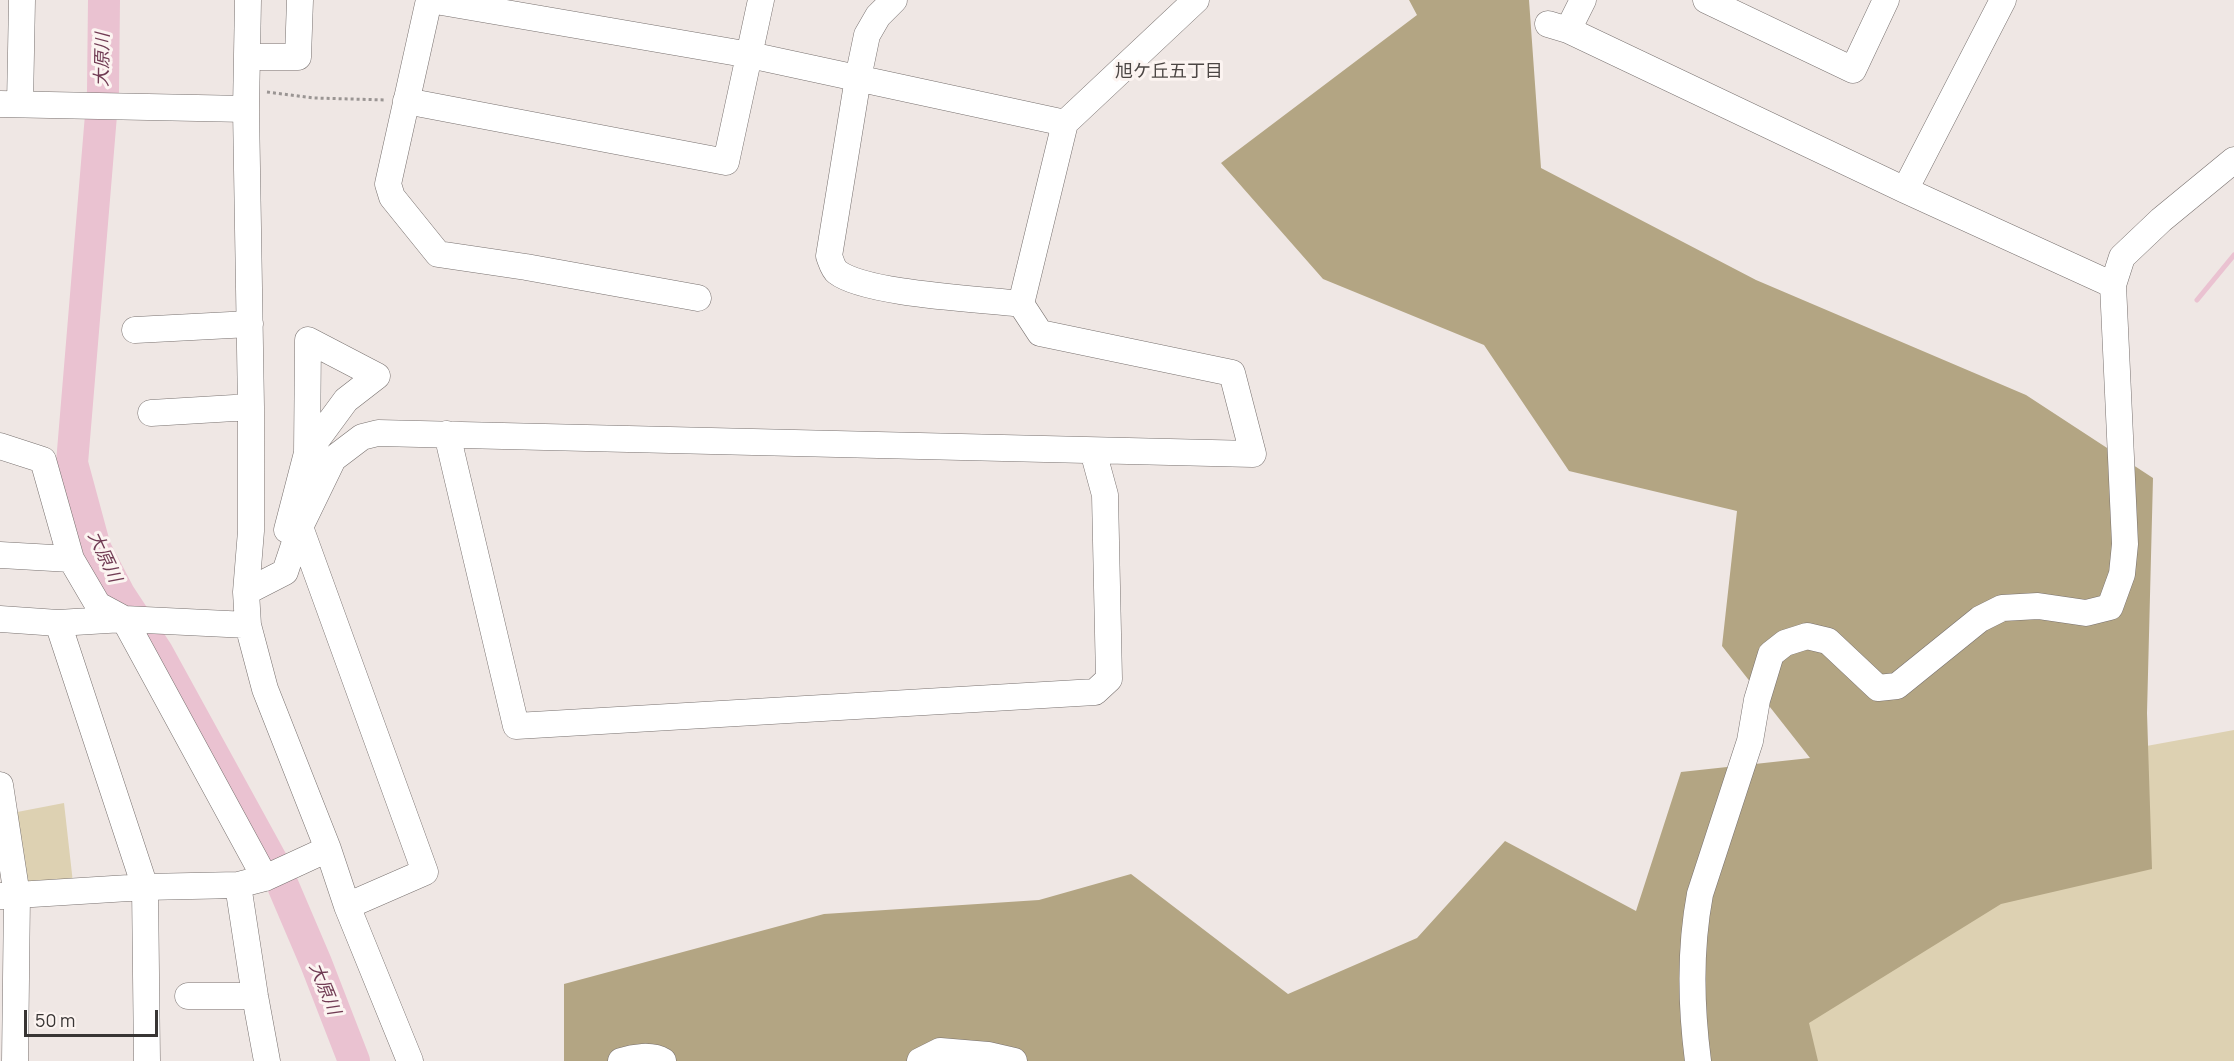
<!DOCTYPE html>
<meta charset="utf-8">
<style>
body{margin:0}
#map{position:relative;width:2234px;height:1061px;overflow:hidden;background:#efe7e4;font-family:Manrope,sans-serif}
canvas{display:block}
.scale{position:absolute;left:24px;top:1010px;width:134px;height:27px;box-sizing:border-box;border:3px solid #383534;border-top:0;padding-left:8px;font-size:18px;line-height:21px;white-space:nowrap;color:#383534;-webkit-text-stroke:4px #fcf4f1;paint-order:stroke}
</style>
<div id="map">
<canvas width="2234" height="1061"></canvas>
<div class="scale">50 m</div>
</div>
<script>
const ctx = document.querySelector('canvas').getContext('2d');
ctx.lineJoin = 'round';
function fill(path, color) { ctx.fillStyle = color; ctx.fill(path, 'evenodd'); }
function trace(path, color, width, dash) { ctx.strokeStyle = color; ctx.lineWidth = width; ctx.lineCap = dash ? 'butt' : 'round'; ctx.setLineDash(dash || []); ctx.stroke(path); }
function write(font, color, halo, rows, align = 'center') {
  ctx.font = font + ' Manrope,"Noto Sans JP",sans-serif'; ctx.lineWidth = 6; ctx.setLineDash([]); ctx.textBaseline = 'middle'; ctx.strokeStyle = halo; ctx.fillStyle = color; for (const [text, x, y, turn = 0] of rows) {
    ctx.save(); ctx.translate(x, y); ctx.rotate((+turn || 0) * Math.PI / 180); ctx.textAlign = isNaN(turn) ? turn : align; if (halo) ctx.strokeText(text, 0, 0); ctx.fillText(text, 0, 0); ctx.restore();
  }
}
fill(new Path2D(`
 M2234,730V1061H1744L1758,817Z
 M64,803L73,883H23L12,813Z`), '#ddd1b2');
fill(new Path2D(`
 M1409,0H1529L1541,168L1756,280L2026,395L2153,478L2147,713L2152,869L2001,904L1809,1023L1818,1061H564V984L824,914L1039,900L1131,874L1288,994L1417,938L1505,841L1636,911L1681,772L1810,758L1722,646L1737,511L1569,471L1484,345L1323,279L1221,163L1417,15Z`), '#b3a583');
trace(new Path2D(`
 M2197,300L2234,255`), '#eac2d1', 5);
trace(new Path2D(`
 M104,0L103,91L72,463L95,548L119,594L157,652L275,867L316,963L354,1061`), '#eac2d1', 32);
const minor = new Path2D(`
 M248,0L246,109L251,407V531L246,592L248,625L265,689L328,849L347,906L410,1061
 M429,0L388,184L392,197L438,254L526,267L698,298
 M430,0L750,55L1065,123L1196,0
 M894,0L878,16L867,35L858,78L829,256C831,261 833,269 837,272C865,294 981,299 1021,304L1065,123
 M1706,0L1853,70L1886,0
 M1548,24L1568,30L1905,190L2113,285
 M1568,30L1583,0
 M248,57H298L300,0
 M406,101L726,162L761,0
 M0,104L246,109
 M20,104L22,0
 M1905,190L2003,0
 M135,330L250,324
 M151,413L251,407
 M447,434L516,726L1095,692L1109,679L1105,495L1093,451
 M0,446L43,460L71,559L98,605L124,619L265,878
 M300,527L425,872L347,906
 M287,530L307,453L308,340L377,376L346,400L307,453
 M0,555L71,559
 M246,592L285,572L300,527L333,459L362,437L378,433L1253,454L1232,373L1040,333L1021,304
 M0,619L58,623L124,619L248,625
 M58,623L145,887L147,1061
 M0,785L17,896L15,1061
 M238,885L255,996L267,1061
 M0,896L145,887L238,885L265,878L328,849
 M188,996H255
 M621,1061C633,1057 652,1054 663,1061
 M920,1061L940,1051L988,1055L1014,1061
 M1698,1061C1691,1007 1690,947 1700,894L1750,741L1757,700L1771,654L1785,643L1807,636L1828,641L1878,688L1897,686L1980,619L2002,608L2038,606L2086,613L2110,607L2122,574L2125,544L2113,285L2122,257L2161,220L2234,160`);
trace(minor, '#78716f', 27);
trace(new Path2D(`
 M267,92L314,98L386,100`), '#9a9593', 3, [3, 3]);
trace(minor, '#fff', 26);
write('italic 18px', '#713c54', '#fcf4f1', [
 ["大原川",103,60,-89],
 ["大原川",104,557,65],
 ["大原川",324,989,68]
]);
write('18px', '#4c4644', '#fcf4f1', [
 ["旭ケ丘五丁目",1169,72]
]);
</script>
